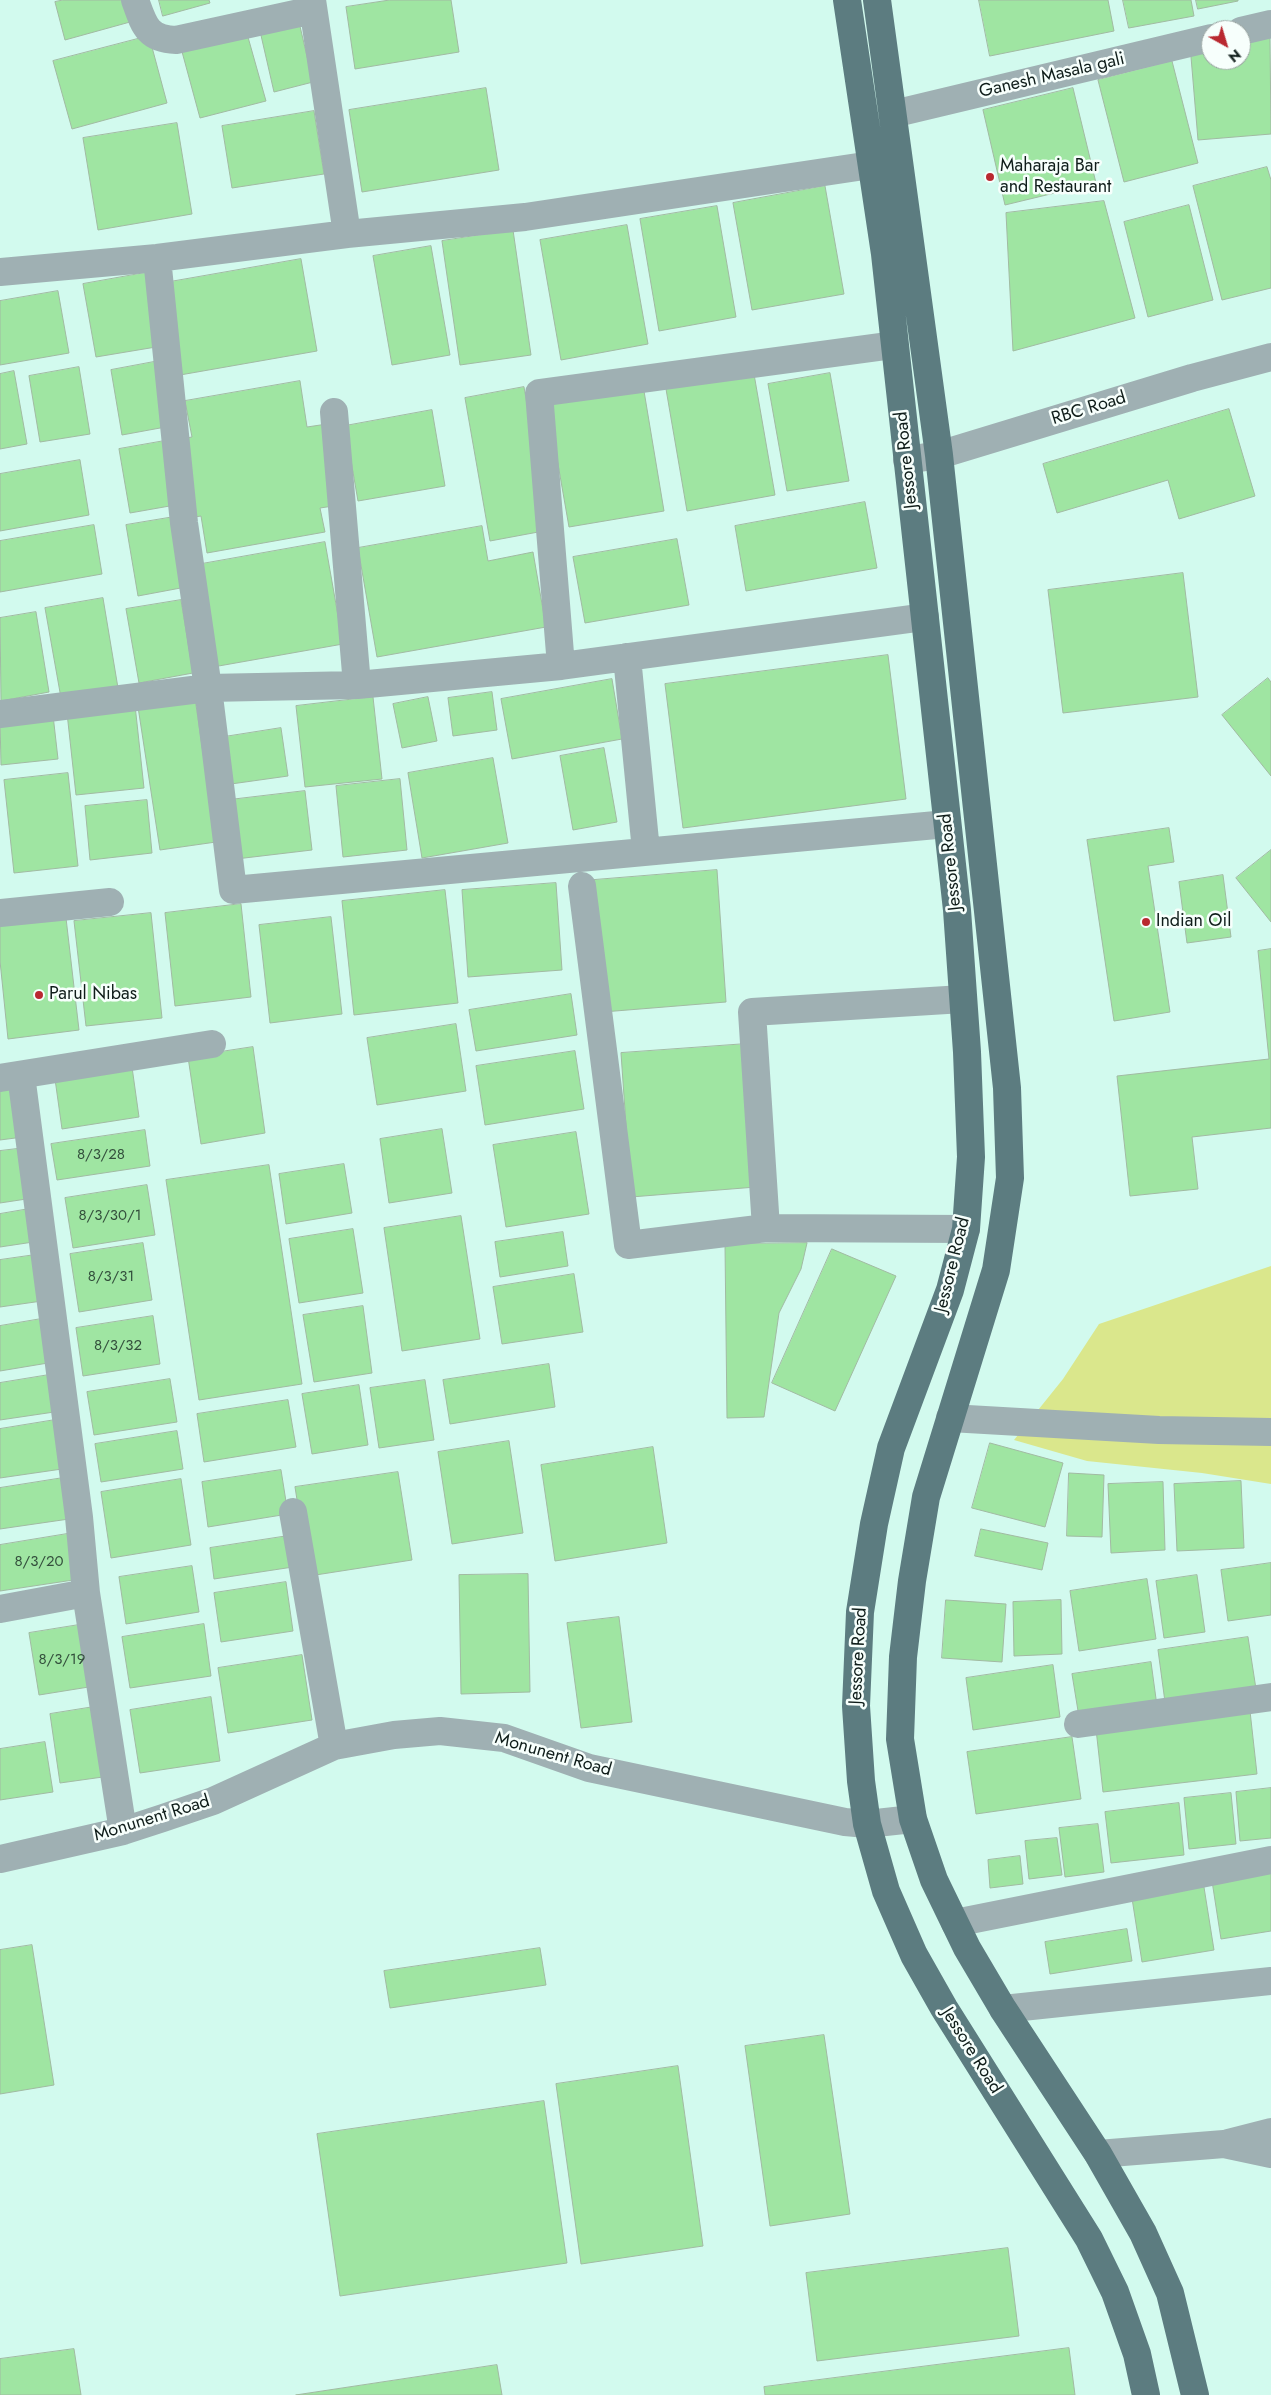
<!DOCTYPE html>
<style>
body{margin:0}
#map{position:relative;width:1271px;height:2395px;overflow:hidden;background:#d2faee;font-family:Jost,sans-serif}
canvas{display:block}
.north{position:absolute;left:1201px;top:20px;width:50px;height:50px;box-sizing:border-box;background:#f7fffc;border:1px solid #9aa5a2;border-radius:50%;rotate:141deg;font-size:14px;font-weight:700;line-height:20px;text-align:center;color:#0f1d1a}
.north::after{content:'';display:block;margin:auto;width:18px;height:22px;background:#b92930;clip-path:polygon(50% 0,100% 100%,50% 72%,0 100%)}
</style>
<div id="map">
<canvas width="1271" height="2395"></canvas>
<div class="north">N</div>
</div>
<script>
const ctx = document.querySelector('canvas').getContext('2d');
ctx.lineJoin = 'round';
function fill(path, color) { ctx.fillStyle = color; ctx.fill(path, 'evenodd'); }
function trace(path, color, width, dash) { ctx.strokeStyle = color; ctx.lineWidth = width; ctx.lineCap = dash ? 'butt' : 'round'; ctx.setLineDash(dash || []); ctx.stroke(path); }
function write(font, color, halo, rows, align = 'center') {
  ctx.font = font + ' Jost,sans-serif'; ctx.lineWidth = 5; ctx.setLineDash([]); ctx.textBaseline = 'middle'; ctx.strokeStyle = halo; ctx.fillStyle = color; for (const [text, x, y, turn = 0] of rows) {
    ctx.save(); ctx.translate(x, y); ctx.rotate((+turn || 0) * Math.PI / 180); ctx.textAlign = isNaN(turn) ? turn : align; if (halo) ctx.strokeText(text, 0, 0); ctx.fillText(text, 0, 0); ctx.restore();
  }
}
fill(new Path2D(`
 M1271,1266V1484L1202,1473L1087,1461L1014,1440L1063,1379L1099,1324Z`), '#dae78c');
const building = new Path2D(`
 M63,0H124L130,22L65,40L55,2Z
 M159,0H209L210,3L163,16Z
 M390,0H451L459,52L355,69L346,7Z
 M979,0H1108L1114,31L990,56Z
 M1123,0H1191L1194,16L1129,28Z
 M1196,0H1238V1L1198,9Z
 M299,22L313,82L274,92L260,31Z
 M246,30L266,101L200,118L181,48Z
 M149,36L167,103L72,129L53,61Z
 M1270,38L1271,134L1198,140L1190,45L1211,43V60H1241V41Z
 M1172,61L1198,163L1124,182L1098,80Z
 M486,88L499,170L362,192L349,110Z
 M1073,88L1096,183L1005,205L983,110Z
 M314,111L324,174L232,188L222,126Z
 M177,123L192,214L98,230L83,138Z
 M1267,167L1271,180V288L1222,300L1193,186Z
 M825,186L844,294L752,310L733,203Z
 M1104,201L1135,318L1013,351L1006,213Z
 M1189,205L1213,300L1148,317L1124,222Z
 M717,206L736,317L659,331L640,219Z
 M627,225L648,344L561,360L540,240Z
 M513,230L531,355L460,365L442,241Z
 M431,246L450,355L392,365L373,256Z
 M301,259L317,351L180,375L164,283Z
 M150,272L162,346L96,357L83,284Z
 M58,291L69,353L0,365V301Z
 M159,361L171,426L122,435L111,370Z
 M79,367L90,434L40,442L29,376Z
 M14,371L27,444L0,449V374Z
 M830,373L849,481L787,491L768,384Z
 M754,374L775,495L687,511L666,389Z
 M300,381L307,427L327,424L340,505L320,508L325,532L207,553L201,516L189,518L175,440L192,437L185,401Z
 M643,385L664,511L569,527L547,401Z
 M524,387L549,530L490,541L465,398Z
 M1229,409L1255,496L1179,519L1168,480L1057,513L1043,464Z
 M432,410L445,486L358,501L345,426Z
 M170,440L181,504L130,513L119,449Z
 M80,460L89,515L0,531V474Z
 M865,502L877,568L746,591L735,526Z
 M174,517L186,587L138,596L126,525Z
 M94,525L102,574L0,592V541Z
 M482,526L488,561L533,552L546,627L377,657L358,548Z
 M677,539L689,605L585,623L573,557Z
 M325,542L343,644L213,667L196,565Z
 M1183,573L1198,697L1063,713L1048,590Z
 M103,598L118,688L61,698L45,608Z
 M181,600L193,673L139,683L126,609Z
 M36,612L49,692L1,701L0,618Z
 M888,655L906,799L683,828L665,684Z
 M1268,678L1271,682V776L1222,715Z
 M612,679L622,739L512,759L501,699Z
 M492,692L497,730L453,736L448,698Z
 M373,697L382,779L305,787L296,706Z
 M428,697L437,741L402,748L393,704Z
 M195,698L216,842L160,850L138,707Z
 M135,705L144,788L76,795L67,713Z
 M53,715L58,759L1,765L0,721Z
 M281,728L288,776L231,784L224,737Z
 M604,748L617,822L573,830L560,756Z
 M493,758L508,843L422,858L408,773Z
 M68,773L78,866L14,873L4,780Z
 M400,779L407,850L343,857L336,786Z
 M305,791L312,850L236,859L229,800Z
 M147,800L152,853L90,860L85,806Z
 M1169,828L1174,862L1148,866L1170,1012L1114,1021L1087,840Z
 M1271,850V922L1236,878Z
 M717,870L726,1002L603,1012L594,880Z
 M1223,875L1231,937L1187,943L1179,882Z
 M556,883L562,970L468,977L462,890Z
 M445,890L458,1003L354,1015L342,901Z
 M241,904L251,997L175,1006L165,913Z
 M151,913L162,1018L86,1026L74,921Z
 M331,917L342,1014L270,1023L259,925Z
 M66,918L79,1030L8,1039L0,961V925Z
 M1271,949V1128L1192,1137L1198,1189L1130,1196L1117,1076L1269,1059L1258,951Z
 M571,994L577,1035L476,1051L469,1010Z
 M456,1024L466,1091L377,1105L367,1038Z
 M746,1044L756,1187L631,1197L621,1053Z
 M253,1047L265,1133L201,1144L188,1057Z
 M575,1051L584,1109L485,1125L476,1066Z
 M132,1067L139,1117L62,1129L55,1079Z
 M14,1079L23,1137L0,1140V1081Z
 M442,1129L452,1193L389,1203L380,1139Z
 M145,1130L150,1166L57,1180L51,1144Z
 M576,1132L589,1214L506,1227L493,1145Z
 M25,1148L33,1198L0,1203V1151Z
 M344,1164L352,1213L286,1224L279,1174Z
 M269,1165L302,1384L199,1400L166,1180Z
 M147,1185L155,1235L73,1248L65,1198Z
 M35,1208L40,1241L0,1247V1214Z
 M461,1216L480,1339L402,1351L384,1228Z
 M353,1229L363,1293L299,1303L289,1239Z
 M563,1232L568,1266L500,1277L495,1242Z
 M143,1243L152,1300L79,1312L70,1254Z
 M807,1243L801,1269L779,1313L764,1417L727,1418L725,1244Z
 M832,1249L896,1276L835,1411L772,1383Z
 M35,1255L42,1301L0,1307V1260Z
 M574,1274L583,1332L502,1344L493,1287Z
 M363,1306L372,1373L314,1382L303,1315Z
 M153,1316L160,1364L83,1376L76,1328Z
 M47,1318L54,1362L0,1371V1326Z
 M549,1364L555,1407L450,1424L443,1380Z
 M55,1374L61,1411L0,1420V1383Z
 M170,1379L177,1422L94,1435L87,1392Z
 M425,1380L434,1440L379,1448L370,1388Z
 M359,1385L368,1445L312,1454L302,1394Z
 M288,1400L296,1447L204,1462L197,1414Z
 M55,1420L62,1469L0,1478V1429Z
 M177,1431L183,1469L101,1482L95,1444Z
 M509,1441L523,1533L452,1544L438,1452Z
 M990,1443L1063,1463L1045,1527L972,1508Z
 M653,1447L667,1543L555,1561L541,1465Z
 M281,1470L288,1514L208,1527L202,1482Z
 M398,1472L412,1560L309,1576L295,1487Z
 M1069,1473L1104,1475L1102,1537L1067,1536Z
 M63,1478L69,1519L0,1529V1488Z
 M181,1479L191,1545L111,1558L101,1492Z
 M1241,1481L1244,1548L1177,1551L1174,1484Z
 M1163,1482L1165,1550L1111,1553L1108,1484Z
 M981,1529L1048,1543L1042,1570L975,1556Z
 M73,1533L80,1579L0,1591V1545Z
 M288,1536L293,1567L214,1579L210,1548Z
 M1271,1563V1615L1228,1621L1221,1570Z
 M192,1566L199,1612L126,1624L119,1577Z
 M528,1574L530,1692L461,1694L459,1575Z
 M1197,1575L1205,1632L1164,1638L1156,1581Z
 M1147,1579L1156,1639L1079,1651L1070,1591Z
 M286,1582L293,1631L221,1642L214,1593Z
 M946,1600L1006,1604L1002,1662L942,1658Z
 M1061,1600L1062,1654L1014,1656L1013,1602Z
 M619,1617L632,1722L581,1728L567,1623Z
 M85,1624L95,1686L39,1695L29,1633Z
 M204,1624L211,1676L130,1688L122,1637Z
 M1248,1637L1256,1689L1165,1702L1158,1650Z
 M302,1655L312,1720L228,1733L218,1668Z
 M1151,1662L1157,1706L1079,1717L1072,1674Z
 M1053,1665L1060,1717L973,1730L966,1678Z
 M211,1697L220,1761L140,1773L130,1710Z
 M100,1706L110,1776L60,1783L50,1714Z
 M1250,1711L1257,1774L1103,1792L1096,1729Z
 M1072,1737L1081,1799L976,1814L967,1752Z
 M45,1742L53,1792L0,1800V1749Z
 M1271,1788V1838L1240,1841L1236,1792Z
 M1231,1793L1236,1844L1189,1849L1184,1798Z
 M1179,1803L1184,1855L1111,1863L1105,1812Z
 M1098,1824L1104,1872L1065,1877L1059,1828Z
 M1057,1838L1062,1875L1029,1879L1025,1841Z
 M1020,1856L1023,1884L990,1888L988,1860Z
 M1271,1872V1931L1221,1939L1212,1881Z
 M1203,1881L1214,1950L1142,1962L1131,1892Z
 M1127,1929L1132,1961L1050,1974L1045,1942Z
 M32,1945L54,2085L0,2094V1950Z
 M540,1948L546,1985L390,2008L384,1971Z
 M824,2035L850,2214L770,2226L745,2046Z
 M678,2066L703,2246L581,2264L556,2084Z
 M544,2101L567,2263L340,2296L317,2134Z
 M1008,2248L1019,2336L817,2361L806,2273Z
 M1069,2348L1075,2395H765L764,2387Z
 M74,2349L81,2395H0V2359Z
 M497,2365L502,2395H296Z`);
fill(building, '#9fe5a2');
trace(building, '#a1baa2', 1);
trace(new Path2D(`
 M135,0C144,25 147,39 176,40L313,10
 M312,0L347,234
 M1241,31L1271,24
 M893,114L1211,38
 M157,258L184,523L208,688L233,890L947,824
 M0,272L157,258L347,234L525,217L871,165
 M334,412L357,685
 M907,460L939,455L1192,378L1271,357
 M627,657L646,851
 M561,666L539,393L894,345
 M0,714L208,688L357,685L561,666L925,617
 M582,886L628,1245L766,1228
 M0,913L110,902
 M963,999L752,1012L766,1228L966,1229
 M21,1075L79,1517L86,1593L123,1831
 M0,1078L212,1044
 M950,1418L1159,1430L1271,1432
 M293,1512L334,1746
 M0,1609L86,1593
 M1078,1724L1271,1697
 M0,1859L123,1831L163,1818L213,1801L334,1746L394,1735L440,1731L504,1738L589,1768L845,1822L867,1824L913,1819
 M955,1923L1271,1860
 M1003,2009L1271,1981
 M1228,2143L1271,2132
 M1098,2154L1224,2144L1271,2154`), '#9fb0b3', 28);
trace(new Path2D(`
 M847,0L885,254L957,910L967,1052L971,1157L966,1229L950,1290L891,1448L874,1524L860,1612L856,1706L861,1781L867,1824L886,1891L914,1955L944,2008L1089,2239L1115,2292L1137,2354L1146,2395
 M877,0L939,455L1007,1088L1010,1178L996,1270L926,1497L912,1581L903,1657L900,1739L913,1819L934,1880L967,1948L1003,2009L1098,2154L1143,2233L1170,2293L1195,2395`), '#5c7c80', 28);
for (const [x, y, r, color] of [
 [990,177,5,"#b92930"],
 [1146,922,5,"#b92930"],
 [39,995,5,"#b92930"]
]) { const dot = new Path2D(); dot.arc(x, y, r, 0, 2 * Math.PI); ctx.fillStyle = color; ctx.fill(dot); trace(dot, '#f7fffc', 2); }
write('15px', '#334f3c', null, [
 ["8/3/28",101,1155],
 ["8/3/30/1",110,1216],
 ["8/3/31",111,1277],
 ["8/3/32",118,1346],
 ["8/3/20",39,1562],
 ["8/3/19",62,1660]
]);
write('18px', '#0f1d1a', '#f7fffc', [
 ["Ganesh Masala gali",1052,76,-13],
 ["RBC Road",1089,409,-17],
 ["Jessore Road",907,460,-96],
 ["Jessore Road",951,862,-96],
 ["Jessore Road",953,1265,-76],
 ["Jessore Road",859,1656,-87],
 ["Monunent Road",553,1755,16],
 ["Monunent Road",152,1819,-17],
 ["Jessore Road",971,2051,58]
]);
write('18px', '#0f1d1a', '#f7fffc', [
 ["Maharaja Bar",1000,167],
 ["and Restaurant",1000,188],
 ["Indian Oil",1156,922],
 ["Parul Nibas",49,995]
], 'left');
</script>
